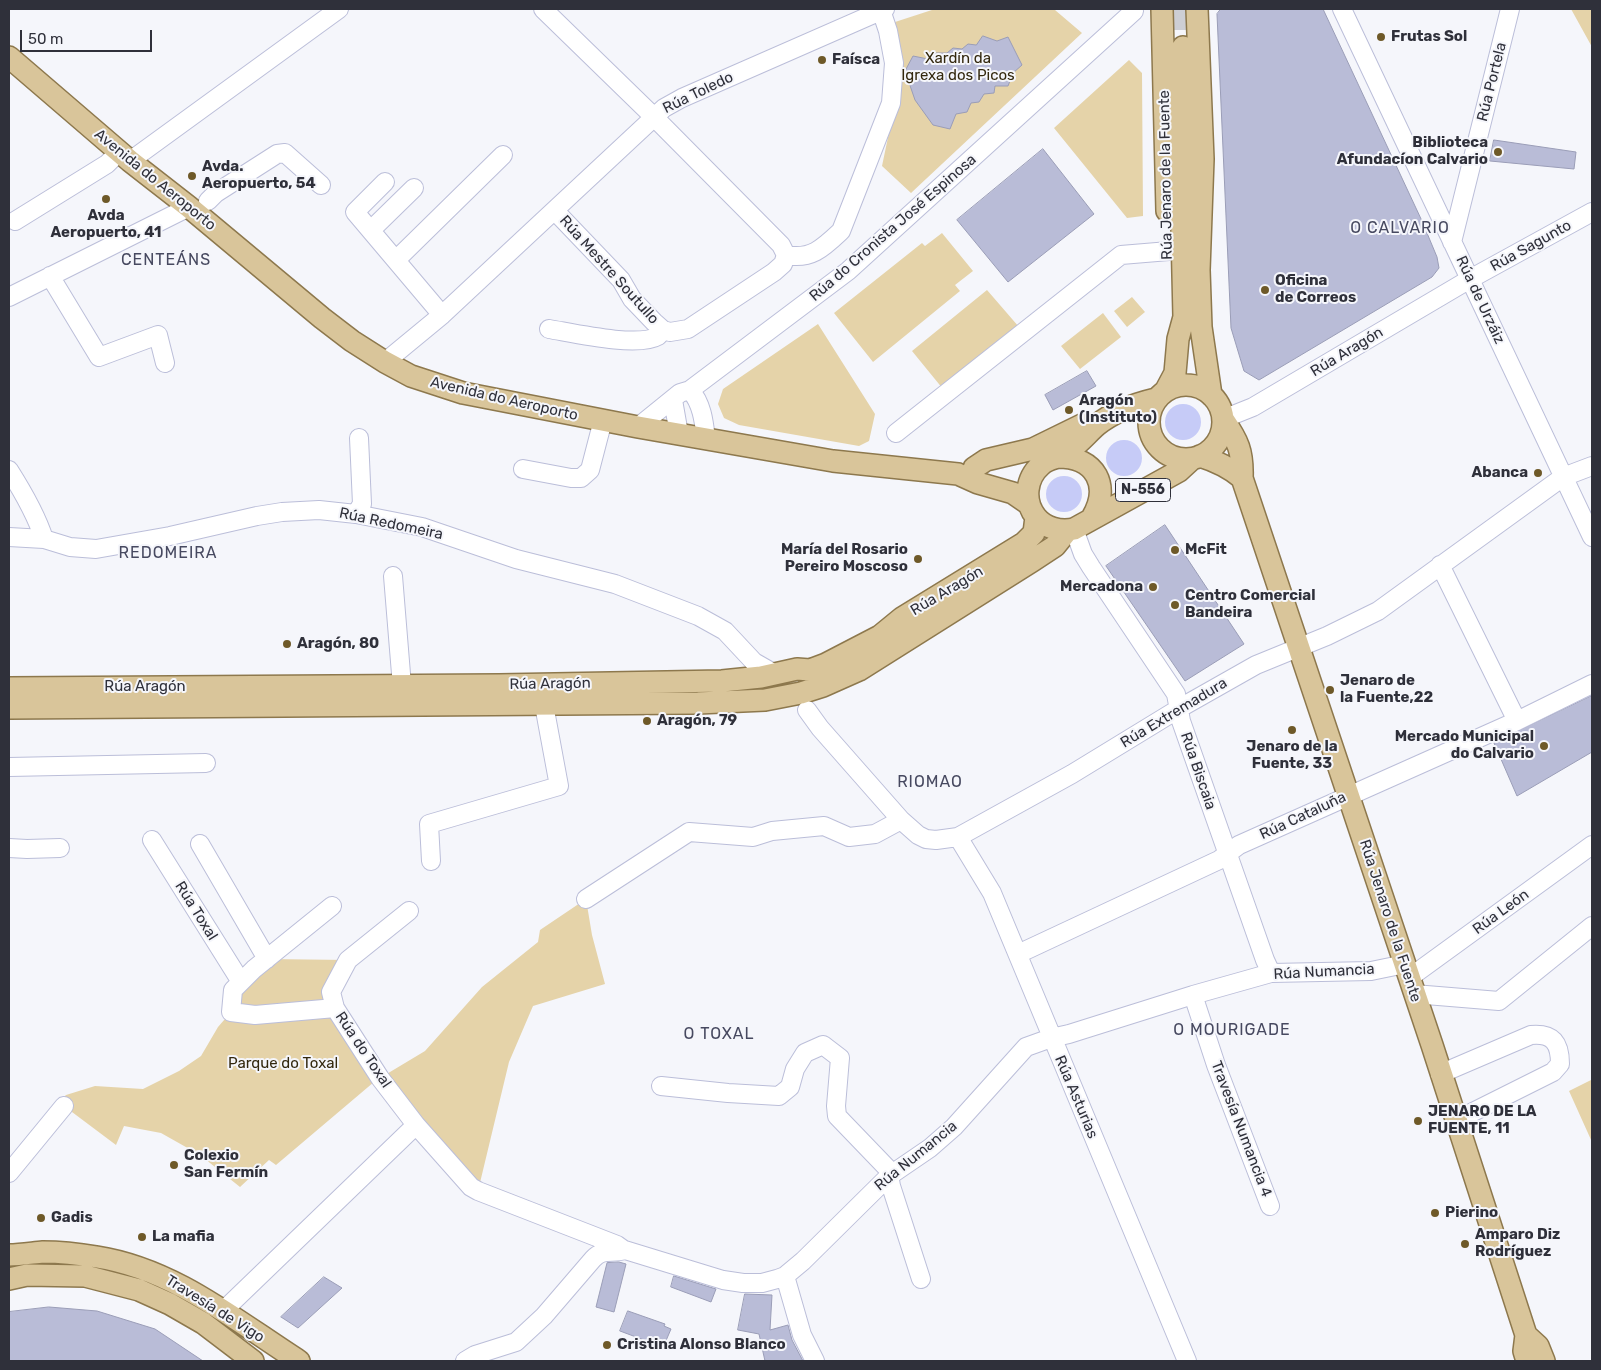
<!DOCTYPE html>
<meta charset="utf-8">
<style>
body{margin:0}
#map{position:relative;width:1601px;height:1370px;overflow:hidden;background:#f5f6fb;font-family:Rubik,sans-serif}
canvas{display:block}
.frame{position:absolute;inset:0;border:10px solid #2f303a;pointer-events:none}
.scale{position:absolute;left:20px;top:30px;width:132px;height:22px;box-sizing:border-box;border:2px solid #2f303a;border-top:0;padding-left:6px;font-size:15px;line-height:18px;white-space:nowrap;color:#2f303a;-webkit-text-stroke:4px #f5f6fb;paint-order:stroke}
</style>
<div id="map">
<canvas width="1601" height="1370"></canvas>
<div class="frame"></div>
<div class="scale">50 m</div>
</div>
<script>
const ctx = document.querySelector('canvas').getContext('2d');
ctx.lineJoin = 'round';
function fill(path, color) { ctx.fillStyle = color; ctx.fill(path, 'evenodd'); }
function trace(path, color, width, dash) { ctx.strokeStyle = color; ctx.lineWidth = width; ctx.lineCap = dash ? 'butt' : 'round'; ctx.setLineDash(dash || []); ctx.stroke(path); }
function write(font, color, halo, rows, align = 'center') {
  ctx.font = font + ' Rubik,sans-serif'; ctx.lineWidth = 4; ctx.setLineDash([]); ctx.textBaseline = 'middle'; ctx.strokeStyle = halo; ctx.fillStyle = color; for (const [text, x, y, turn = 0] of rows) {
    ctx.save(); ctx.translate(x, y); ctx.rotate((+turn || 0) * Math.PI / 180); ctx.textAlign = isNaN(turn) ? turn : align; if (halo) ctx.strokeText(text, 0, 0); ctx.fillText(text, 0, 0); ctx.restore();
  }
}
fill(new Path2D(`
 M935,9L1055,10L1082,33L911,193L882,166L900,80L895,22Z
 M1571,9H1592V47Z
 M1129,60L1142,73L1143,216L1127,218L1054,128Z
 M942,233L973,271L955,285L960,291L873,362L834,313L922,243L925,246Z
 M987,290L1019,327L943,389L912,351Z
 M1132,297L1145,312L1127,327L1114,311Z
 M1103,313L1121,337L1080,369L1061,346Z
 M818,324L875,414L869,441L859,446L739,425L724,418L718,404L723,389Z
 M586,899L592,935L605,984L533,1006L509,1062L478,1191L374,1082L276,1165L269,1160L240,1187L200,1155L161,1133L124,1126L116,1145L64,1106L60,1101L66,1095L95,1086L143,1089L179,1071L201,1056L218,1027L231,1012L233,990L267,959L348,960L331,992L380,1078L425,1051L482,987L538,942L540,930Z
 M1591,1080L1592,1084V1142L1569,1091Z`), '#e5d3a9');
fill(new Path2D(`
 M1165 422a18 18 0 1 1 36 0a18 18 0 1 1-36 0Z
 M1106 458a18 18 0 1 1 36 0a18 18 0 1 1-36 0Z
 M1046 494a18 18 0 1 1 36 0a18 18 0 1 1-36 0Z`), '#c6cbf7');
const building = new Path2D(`
 M1221,9H1323L1422,221L1437,257L1439,268L1432,277L1259,380L1244,371L1231,328L1217,14Z
 M983,36L997,41L1008,37L1022,65L1013,73L1008,86H995L994,93L984,94L979,102L971,103L967,112L956,114L950,129L933,125L915,100L905,71L913,56L928,59L936,53H947L953,48L962,49L968,44L976,45Z
 M1494,140L1576,152L1574,169L1490,161Z
 M1043,149L1094,214L1008,282L957,220Z
 M1087,371L1096,386L1053,410L1045,395Z
 M1165,525L1244,644L1185,681L1106,566Z
 M1592,696V752L1517,796L1494,743Z
 M619,1262L626,1264L614,1312L596,1307L607,1263Z
 M674,1276L716,1289L711,1302L671,1287Z
 M324,1277L342,1288L298,1328L281,1317Z
 M745,1294L772,1295L770,1330L788,1325L792,1340L803,1361H765L759,1334L738,1330Z
 M49,1307L97,1311L155,1329L203,1361H9V1312Z
 M628,1311L665,1324L664,1326L671,1329L665,1343L658,1341L657,1343H652L620,1331Z`);
fill(building, '#b9bcd7');
trace(building, '#9a9db7', 1);
trace(new Path2D(`
 M1183,9V47`), '#cdced4', 21, [21, 11]);
const minor = new Path2D(`
 M543,9L654,117L781,245L786,255
 M1342,9L1592,537
 M130,161L339,9
 M385,182L355,212L442,315
 M208,201L216,193L277,154L285,153L321,185
 M555,211L621,280L632,299L654,322L663,330L670,332L688,329L774,272L783,264L786,255
 M15,221L107,164L119,152
 M371,230L414,188
 M1452,242L1510,9
 M786,255C811,260 823,248 841,231L891,103L894,63L888,31L881,10
 M396,260L503,155
 M50,276L99,357L158,335L165,363
 M9,297L189,207
 M549,329C573,333 638,348 658,336C659,335 663,331 663,330
 M385,362L442,315L664,108L682,98L885,9
 M690,390C702,403 704,422 706,439
 M673,400L679,434
 M1223,419L1253,407L1470,279L1592,212
 M638,427L680,393L690,390L848,271L1134,11
 M896,433L1121,255L1169,251
 M523,469L571,478H581L590,470L603,420
 M9,470C23,492 36,514 44,539
 M356,514L362,504L359,438
 M1074,529L1083,554L1091,567L1176,694L1181,721L1265,960L1271,973
 M9,537L44,539L70,547L96,549L170,536L257,516L282,512L319,510L356,514L422,527L516,559L615,584L698,616L725,631L754,662L775,674
 M1440,565L1517,721
 M393,576L402,686
 M807,710L820,728L901,820L918,835L926,839L936,840L958,837L1072,774L1180,708L1256,665L1327,636L1378,611L1563,477L1592,466
 M9,767L206,763
 M958,837L992,893L1187,1361
 M152,840L241,982
 M200,844L267,959
 M9,848L27,849L60,848
 M431,861L429,824L559,786L544,705
 M586,899L689,832L753,837L772,831L824,826L849,837L875,834L901,820
 M332,906L254,969L233,990L231,1012L255,1015L335,1008
 M409,911L348,960L331,992L335,1008L380,1078L416,1125L471,1187L478,1191L617,1245L624,1250
 M1018,954L1219,860L1239,845L1517,721L1592,684
 M1409,978L1592,845
 M1414,994L1499,1001L1592,926
 M1193,995L1216,1065L1270,1206
 M1440,1074L1531,1035C1553,1033 1560,1043 1560,1064L1553,1072L1469,1114L1456,1123
 M661,1086L728,1093L779,1096L790,1087L795,1069L805,1053L823,1045L840,1058L836,1106L837,1116L888,1169L891,1186L921,1279
 M9,1173L64,1106
 M785,1276L802,1335L815,1361
 M223,1311L416,1125
 M465,1361L475,1355L516,1342L544,1316L593,1259C603,1248 611,1254 625,1250L723,1280L743,1283H762L777,1279L785,1276L803,1261L889,1176L930,1148L954,1127L1026,1047L1051,1038L1069,1034L1193,995L1271,973L1371,971L1405,964`);
const major = new Path2D(`
 M1162,9L1167,211
 M1197,9L1203,159L1199,270L1201,327L1211,395
 M9,57L130,161L189,207L322,318L352,341L385,362L411,376L463,393L638,427L833,461L958,474L978,483L1013,493L1029,504
 M1149 422a37 37 0 1 1 74 0a37 37 0 1 1-74 0Z
 M1166,390L1175,373L1178,339L1184,317L1181,190L1185,159L1183,47
 M1156,399C1135,404 1114,411 1097,425C1090,431 1084,438 1077,444C1072,448 1065,454 1058,457C1052,459 1046,460 1041,465C1026,478 1023,501 1036,517C1045,528 1060,532 1074,529L1179,471L1192,459
 M1223,419C1238,441 1243,451 1242,478L1432,1045L1526,1335L1538,1346L1544,1361
 M1200,456C1216,461 1229,467 1242,478
 M1058,457C1096,457 1111,486 1092,518
 M974,468L986,460L1033,449L1084,424H1096
 M9,688L499,685L722,681L761,677L797,669L810,670L826,664L880,636L902,618L1024,543L1034,533L1036,517
 M9,708L698,703L765,700L801,693L823,686L859,670L1032,561L1055,546L1068,530
 M9,1255C20,1255 32,1253 43,1252C61,1252 79,1254 97,1257C174,1269 235,1320 299,1361
 M9,1279L27,1275L85,1276L139,1290L170,1304L203,1323L253,1361
 M1526,1335L1524,1351L1527,1361`);
trace(minor, '#bbbed9', 20);
trace(major, '#8d784d', 24);
trace(minor, '#fff', 18);
trace(major, '#d9c59a', 21);
for (const [x, y, r, color] of [
 [1381,37,5,"#6e5928"],
 [822,60,5,"#6e5928"],
 [1498,152,5,"#6e5928"],
 [192,176,5,"#6e5928"],
 [106,199,5,"#6e5928"],
 [1265,290,5,"#6e5928"],
 [1069,410,5,"#6e5928"],
 [1538,473,5,"#6e5928"],
 [1175,550,5,"#6e5928"],
 [918,559,5,"#6e5928"],
 [1153,587,5,"#6e5928"],
 [1175,605,5,"#6e5928"],
 [287,644,5,"#6e5928"],
 [1330,690,5,"#6e5928"],
 [647,721,5,"#6e5928"],
 [1292,730,5,"#6e5928"],
 [1544,746,5,"#6e5928"],
 [1418,1121,5,"#6e5928"],
 [174,1165,5,"#6e5928"],
 [1435,1213,5,"#6e5928"],
 [41,1218,5,"#6e5928"],
 [142,1237,5,"#6e5928"],
 [1465,1244,5,"#6e5928"],
 [607,1345,5,"#6e5928"]
]) { const dot = new Path2D(); dot.arc(x, y, r, 0, 2 * Math.PI); ctx.fillStyle = color; ctx.fill(dot); trace(dot, '#f5f6fb', 2); }
for (const [x, y, w] of [
 [1143,490,55]
]) { const box = new Path2D(); box.roundRect(x - w / 2, y - 11.5, w, 23, 4); ctx.fillStyle = '#f5f6fb'; ctx.fill(box); trace(box, '#2f303a', 1); }
write('bold 14px', '#2f303a', null, [
 ["N-556",1143,490]
]);
write('bold 15px', '#2f303a', '#f5f6fb', [
 ["Frutas Sol",1391,37],
 ["Faísca",832,60],
 ["Biblioteca",1488,143,"right"],
 ["Afundacíon Calvario",1488,160,"right"],
 ["Avda.",202,167],
 ["Aeropuerto, 54",202,184],
 ["Avda",106,216,"center"],
 ["Aeropuerto, 41",106,233,"center"],
 ["Oficina",1275,281],
 ["de Correos",1275,298],
 ["Aragón",1079,401],
 ["(Instituto)",1079,418],
 ["Abanca",1528,473,"right"],
 ["María del Rosario",908,550,"right"],
 ["Pereiro Moscoso",908,567,"right"],
 ["McFit",1185,550],
 ["Mercadona",1143,587,"right"],
 ["Centro Comercial",1185,596],
 ["Bandeira",1185,613],
 ["Aragón, 80",297,644],
 ["Jenaro de",1340,681],
 ["la Fuente,22",1340,698],
 ["Aragón, 79",657,721],
 ["Mercado Municipal",1534,737,"right"],
 ["do Calvario",1534,754,"right"],
 ["Jenaro de la",1292,747,"center"],
 ["Fuente, 33",1292,764,"center"],
 ["JENARO DE LA",1428,1112],
 ["FUENTE, 11",1428,1129],
 ["Colexio",184,1156],
 ["San Fermín",184,1173],
 ["Pierino",1445,1213],
 ["Gadis",51,1218],
 ["Amparo Diz",1475,1235],
 ["Rodríguez",1475,1252],
 ["La mafia",152,1237],
 ["Cristina Alonso Blanco",617,1345]
], 'left');
write('15px', '#33280e', '#f5f6fb', [
 ["Xardín da",958,59],
 ["Igrexa dos Picos",958,76],
 ["Parque do Toxal",283,1064]
]);
write('15px', '#2f303a', '#f5f6fb', [
 ["Rúa Portela",1492,82,-76],
 ["Rúa Toledo",698,93,-26],
 ["Rúa Jenaro de la Fuente",1166,175,-91],
 ["Avenida do Aeroporto",155,180,39],
 ["Rúa do Cronista José Espinosa",893,228,-41],
 ["Rúa Sagunto",1531,246,-29],
 ["Rúa Mestre Soutullo",609,270,48],
 ["Rúa de Urzáiz",1480,300,65],
 ["Rúa Aragón",1347,352,-31],
 ["Avenida do Aeroporto",504,399,13],
 ["Rúa Redomeira",391,524,12],
 ["Rúa Aragón",947,591,-31],
 ["Rúa Aragón",550,684,-1],
 ["Rúa Aragón",145,687],
 ["Rúa Extremadura",1174,713,-31],
 ["Rúa Biscaia",1198,771,71],
 ["Rúa Cataluña",1303,816,-25],
 ["Rúa Toxal",196,911,58],
 ["Rúa León",1501,912,-36],
 ["Rúa Jenaro de la Fuente",1390,921,72],
 ["Rúa Numancia",1324,972,-3],
 ["Rúa do Toxal",363,1050,56],
 ["Rúa Asturias",1076,1097,67],
 ["Travesía Numancia 4",1241,1129,69],
 ["Rúa Numancia",916,1156,-39],
 ["Travesía de Vigo",215,1309,32]
]);
ctx.letterSpacing = '1px';
write('16px', '#474960', '#f5f6fb', [
 ["O CALVARIO",1400,228],
 ["CENTEÁNS",166,260],
 ["REDOMEIRA",168,553],
 ["RIOMAO",930,782],
 ["O MOURIGADE",1232,1030],
 ["O TOXAL",719,1034]
]);
ctx.letterSpacing = '0px';
</script>
